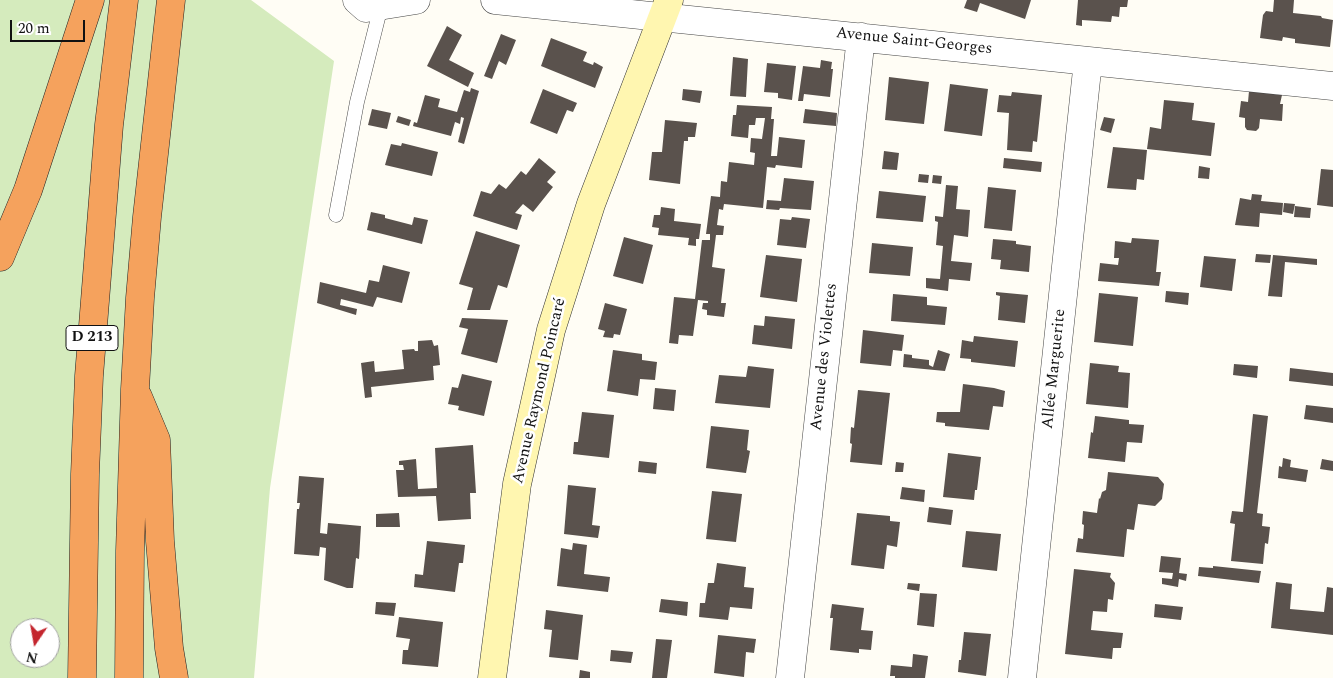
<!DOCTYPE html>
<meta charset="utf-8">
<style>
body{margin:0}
#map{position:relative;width:1333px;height:678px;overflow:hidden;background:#fffdf5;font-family:Spectral,serif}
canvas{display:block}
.north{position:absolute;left:10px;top:618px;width:50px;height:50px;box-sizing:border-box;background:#fff;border:1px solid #a0a0a0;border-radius:50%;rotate:192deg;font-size:14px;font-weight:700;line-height:20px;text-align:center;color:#111}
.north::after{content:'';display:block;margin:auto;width:18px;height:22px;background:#c4262e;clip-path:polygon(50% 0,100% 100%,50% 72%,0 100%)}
.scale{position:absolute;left:10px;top:20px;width:75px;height:22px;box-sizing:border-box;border:2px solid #111;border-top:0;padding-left:6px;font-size:15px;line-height:18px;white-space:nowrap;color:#111;-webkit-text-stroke:4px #fff;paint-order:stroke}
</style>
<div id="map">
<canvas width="1333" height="678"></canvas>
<div class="north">N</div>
<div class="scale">20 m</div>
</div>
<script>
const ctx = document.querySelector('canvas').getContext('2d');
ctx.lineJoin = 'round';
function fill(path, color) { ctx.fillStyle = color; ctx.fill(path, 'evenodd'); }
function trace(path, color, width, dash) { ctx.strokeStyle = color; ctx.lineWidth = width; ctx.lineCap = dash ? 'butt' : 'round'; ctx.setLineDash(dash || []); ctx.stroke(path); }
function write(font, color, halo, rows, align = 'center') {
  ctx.font = font + ' Spectral,serif'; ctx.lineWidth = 5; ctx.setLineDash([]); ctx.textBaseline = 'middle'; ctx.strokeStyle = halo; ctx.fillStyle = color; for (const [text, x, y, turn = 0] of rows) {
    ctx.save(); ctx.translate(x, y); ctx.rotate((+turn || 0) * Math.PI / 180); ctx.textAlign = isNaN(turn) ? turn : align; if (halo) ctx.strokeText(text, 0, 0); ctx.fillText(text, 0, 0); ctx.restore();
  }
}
fill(new Path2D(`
 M0,0H251L334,61L270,488L254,678H0ZM20,628H50V658H20Z`), '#d5ebbd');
fill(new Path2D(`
 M967,0H1031L1025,19L980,3L977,12L964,8Z
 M1078,0H1128L1127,7H1120L1119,17L1112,16L1111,22L1082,20V26L1076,25Z
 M1274,0H1294L1293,13L1321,16L1322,18L1333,20L1330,47L1295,43V39L1283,37L1282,41L1260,38L1263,15L1266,11L1273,12Z
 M447,26L462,35L449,60L474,73L468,87L427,66Z
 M501,34L516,40L506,65L499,61L492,79L484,76Z
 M551,38L587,52L583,61L593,65L594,62L603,67L595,88L541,66Z
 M733,57L748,59L746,97L730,96Z
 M821,60L832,62L831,69H833L830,97L804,94L803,101H798L803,66L820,68Z
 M767,63L796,66L792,100L778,98V93L764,92Z
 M889,77L929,82L924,124L885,120Z
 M950,84L988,89L982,136L944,131Z
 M471,88L479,91L464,144L458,142L464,118L461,117L460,124L455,122L451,136L413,126L414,122L417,123L425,95L440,99L438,107L457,112L464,90L470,92Z
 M543,89L577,103L573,112L567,110L557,134L530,123Z
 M683,89L702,91L700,103L682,100Z
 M1249,91L1282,95L1280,104H1283L1282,121L1260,119L1259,128L1256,131L1247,130L1245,127V118L1239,117L1241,101L1248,102Z
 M1012,92L1042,95L1037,142L1033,141L1032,152L1007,150L1009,113L997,112L999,95L1011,96Z
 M1164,100L1194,103L1192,120L1215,123L1211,156L1147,149L1150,127L1161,129Z
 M737,105L772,107L771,119H774L771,156H777L779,137L805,140L802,168L776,165L775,168L767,167L763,208L724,204L723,210L719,209L717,225L724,226L723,235H716L712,267L725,269L721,303H726L724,317L707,315V310L702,309L703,303H708V301L698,300L693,336L679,335L678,344L669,343L674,297L695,299L702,240H710V234H706L711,196L720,197L721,181L727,182L729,162L754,165L755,153L750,152L751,138L762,139L765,118H756L755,125H749L748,138L731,136L733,115H736Z
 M372,109L391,113L387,129L368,125Z
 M805,109L837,113L836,126L803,123Z
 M398,116L411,120L409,126L396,122Z
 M1104,117L1115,119L1111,133L1100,130Z
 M665,120L697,123L695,137H688V141H684L680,184L649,180L652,152H662Z
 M402,143L438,152L432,176L385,165L391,144L401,146Z
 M1113,147L1147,150L1144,180L1137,179L1136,190L1107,188Z
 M884,151L899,153L897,170L882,169Z
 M539,158L556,172L547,182L553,187L533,212L523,204L515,213L522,215L517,230L473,216L481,191L491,194L499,184L506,189L521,171L526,175Z
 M1004,158L1042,162L1041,172L1003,168Z
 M1199,166L1210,168L1209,179L1198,178Z
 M1321,169L1333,170V207L1317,205Z
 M919,174L929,175L928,183L918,182Z
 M933,175L942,176L941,184L932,183Z
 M784,178L814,181L811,210L780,208L779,210L766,209L767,200L781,201Z
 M946,185L958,186L956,209L970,210L968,237L954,235L951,261L972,263L970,281L949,279L948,291L926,288V278L940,279L943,246L936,245L938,222L935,221V216L943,217Z
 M988,187L1016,190L1012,231L984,228Z
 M879,191L926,196L923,222L876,218Z
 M1252,194L1262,195L1261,201L1283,203L1282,215L1260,213L1259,227L1235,225L1240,198L1251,200Z
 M1284,203L1295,204L1293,214L1283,212Z
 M1295,206L1311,208L1310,218L1294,217Z
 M661,207L675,209L674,221L701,224L699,239H696V246L688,245L689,238L658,235L659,228L652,227L654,215H660Z
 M371,212L385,215V218L412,225L414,217L428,220L422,244L367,230Z
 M792,217L810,219L806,248L777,245L780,219L791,220Z
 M476,231L520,245L507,288L498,285L490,310H467L473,288L459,284Z
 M624,237L653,245L643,284L613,276Z
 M1132,238L1159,240L1156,272H1161L1159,286L1098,281L1100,263L1118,265L1119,258H1114L1115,241L1131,243Z
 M993,239L1016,241V244L1031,246L1029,272L1000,269L1001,260L991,259Z
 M872,243L913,247L910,276L869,273Z
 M1256,254L1271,255L1270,263L1255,262Z
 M766,255L802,259L797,302L760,297Z
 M1273,255L1317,259V265L1285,262L1282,297L1268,296Z
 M1204,256L1236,259L1232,291L1200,287Z
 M383,265L410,272L402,303L377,297L373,307L341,299L340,305L357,309L356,315L317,303L320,282L366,293L369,280L379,282Z
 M1166,291L1189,293L1188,305L1165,302Z
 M996,292L1028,295L1025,323L998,320L1000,296L996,295Z
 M1099,293L1138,297L1133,346L1094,342Z
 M893,294L927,297V305L947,307L945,325L891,321Z
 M605,303L627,309L620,335L614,334L613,338L603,337L605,331L598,329Z
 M765,316L795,319L792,349L752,344L754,325L764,326Z
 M462,318L508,320L497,363L461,354L468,329L459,327Z
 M863,330L904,335L902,351L893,350L891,366L860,363Z
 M974,336L1018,341L1015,367L971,362V359L960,358L962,340L973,342Z
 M432,340L434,346L438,345L440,365L433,366L434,380L371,387L372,397L365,398L361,363L374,361L375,372L404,369L402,350L414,349L415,351H418V341Z
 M613,350L642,354V360L657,362L655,380L640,379L638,396L607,391Z
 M938,350L950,354L945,371L903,367L904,354L912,355V358L929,360V365L933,367Z
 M1090,363L1119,366L1118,372L1130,373L1128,408L1086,404Z
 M1234,364L1258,366L1257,378L1233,375Z
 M748,366L774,369L770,408L715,403L719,375L746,377Z
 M1290,368L1333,373V386L1289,381Z
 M462,374L492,381L484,416L458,410L459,406L448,404L452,387L458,388Z
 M963,384L994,388L1005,391L1003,407L993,406L989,430L945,426V423L936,422L937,412H960Z
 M655,388L676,390L674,411L653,409Z
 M858,390L890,393L882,465L850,462L852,444L850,443L851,427L854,428Z
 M1306,405L1333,408V423L1304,419Z
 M582,412L614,415L609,458L573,454L574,442H578Z
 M1253,414L1268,416L1257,513L1263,514L1262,526L1270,527L1268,544L1265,543L1263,564L1231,561L1235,524L1230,523L1232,511L1243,512Z
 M1095,416L1129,420V424L1144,425L1142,443L1127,442L1125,462L1088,458L1091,432L1093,433Z
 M711,426L749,430L747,450L750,451L746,473L706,468Z
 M473,445L476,493H470L471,519L438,521L436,496L398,497L396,470H404L403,465H399V461L416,459L418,489L437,488L435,448Z
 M948,453L981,457L977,490H975L974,500L943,497Z
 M1283,458L1291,460L1290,467L1308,470L1306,482L1278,478L1279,466L1282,467Z
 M1322,459L1333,461V471L1320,469Z
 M639,461L657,463L656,474L638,472Z
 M896,462L904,463L903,472H895Z
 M1108,472L1158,477L1164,484L1162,499L1155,506L1138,504L1134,530L1127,529L1124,557L1076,552L1078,538L1083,539L1084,525L1082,524L1083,511L1097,513L1099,498L1100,499L1102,492L1106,490Z
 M299,476L324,478L320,533L327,534L328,523L361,526L359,559L356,558L353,588H347L324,580L326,548L320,547L319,556L294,554L297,509H299L300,503H297Z
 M568,485L596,488L592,525L600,526L598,538L564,534Z
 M902,487L925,490L924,502L900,499Z
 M712,491L742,494L736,542L706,539Z
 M929,507L953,510L951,525L927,522Z
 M399,513L400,527H376V514Z
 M857,513L890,516V521L900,522L897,547L887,545L884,569L851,565Z
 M966,531L1001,534L997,571L962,567Z
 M427,541L465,545L463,563H459L455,592L414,587L415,574L423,575Z
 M573,543L587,545L584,574L610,577L608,592L557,586L561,548L572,550Z
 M1161,556L1181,558L1179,573L1187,574L1186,581L1179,579L1178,587L1162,584V578L1172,579L1173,573L1159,572Z
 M717,563L746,567L744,587L754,588L752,609L730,607L728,620L699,617L700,603H705L708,583H714Z
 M1213,566L1261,571L1259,583L1198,576L1199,567L1213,568Z
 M1074,569L1111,573L1110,577L1115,583L1113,600L1108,599L1107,612L1093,611L1091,630L1123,633L1121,648H1113L1112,659L1065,654Z
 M1276,582L1292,584L1290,609L1324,612L1327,587L1333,588V635L1271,628Z
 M908,583L920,584L919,591L907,589Z
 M920,593L937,594L934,627L917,625Z
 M661,599L688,602L687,616L659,612Z
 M376,602L396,603L394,616L375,614Z
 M832,604L864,608L861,630L873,631L871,650L859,649V653L830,650L833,618H830Z
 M1155,604L1183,607L1181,620L1154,617Z
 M546,610L583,615L578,660L549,657L552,630L544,629Z
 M399,617L443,622L438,667L402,664L403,650H408L410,639L396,637Z
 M964,632L991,634L986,676L958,672L959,660H961Z
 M718,635L756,639L754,653L746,652L744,677L714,673Z
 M656,639L672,640L667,678H652Z
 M611,650L633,652L631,663L610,661Z
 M913,654L928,656L925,678H895V676H890L891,665L912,667Z
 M580,670L590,672V678H579Z`), '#5a524d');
const lane = new Path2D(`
 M336,215L357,102L381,6`);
const street = new Path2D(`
 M357,0L366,8L416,0
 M495,0L1333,86
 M790,678L861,37
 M1022,678L1088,61`);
const secondary = new Path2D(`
 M492,678L517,484L551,330L591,204L669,0`);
const highway = new Path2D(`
 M0,257L28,190L90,0
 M138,397L156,440L160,541L169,648L174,678
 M82,678L85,474L89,376L109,125L124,0
 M129,678L130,551L135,389L140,298L147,217L171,0`);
trace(lane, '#444', 15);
trace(street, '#444', 29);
trace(secondary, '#333', 29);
trace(highway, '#222', 29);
trace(lane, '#fff', 14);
trace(street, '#fff', 28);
trace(secondary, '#fff6b0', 28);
trace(highway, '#f5a25d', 28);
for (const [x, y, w] of [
 [92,338,52]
]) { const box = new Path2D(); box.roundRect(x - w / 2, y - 12.5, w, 25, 4); ctx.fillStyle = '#fff'; ctx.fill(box); trace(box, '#111', 1); }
write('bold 15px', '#111', null, [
 ["D 213",92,338]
]);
write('16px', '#111', '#fff', [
 ["Avenue Saint-Georges",914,42,6],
 ["Avenue des Violettes",825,357,-84],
 ["Allée Marguerite",1055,369,-84],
 ["Avenue Raymond Poincaré",540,391,-77]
]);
</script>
